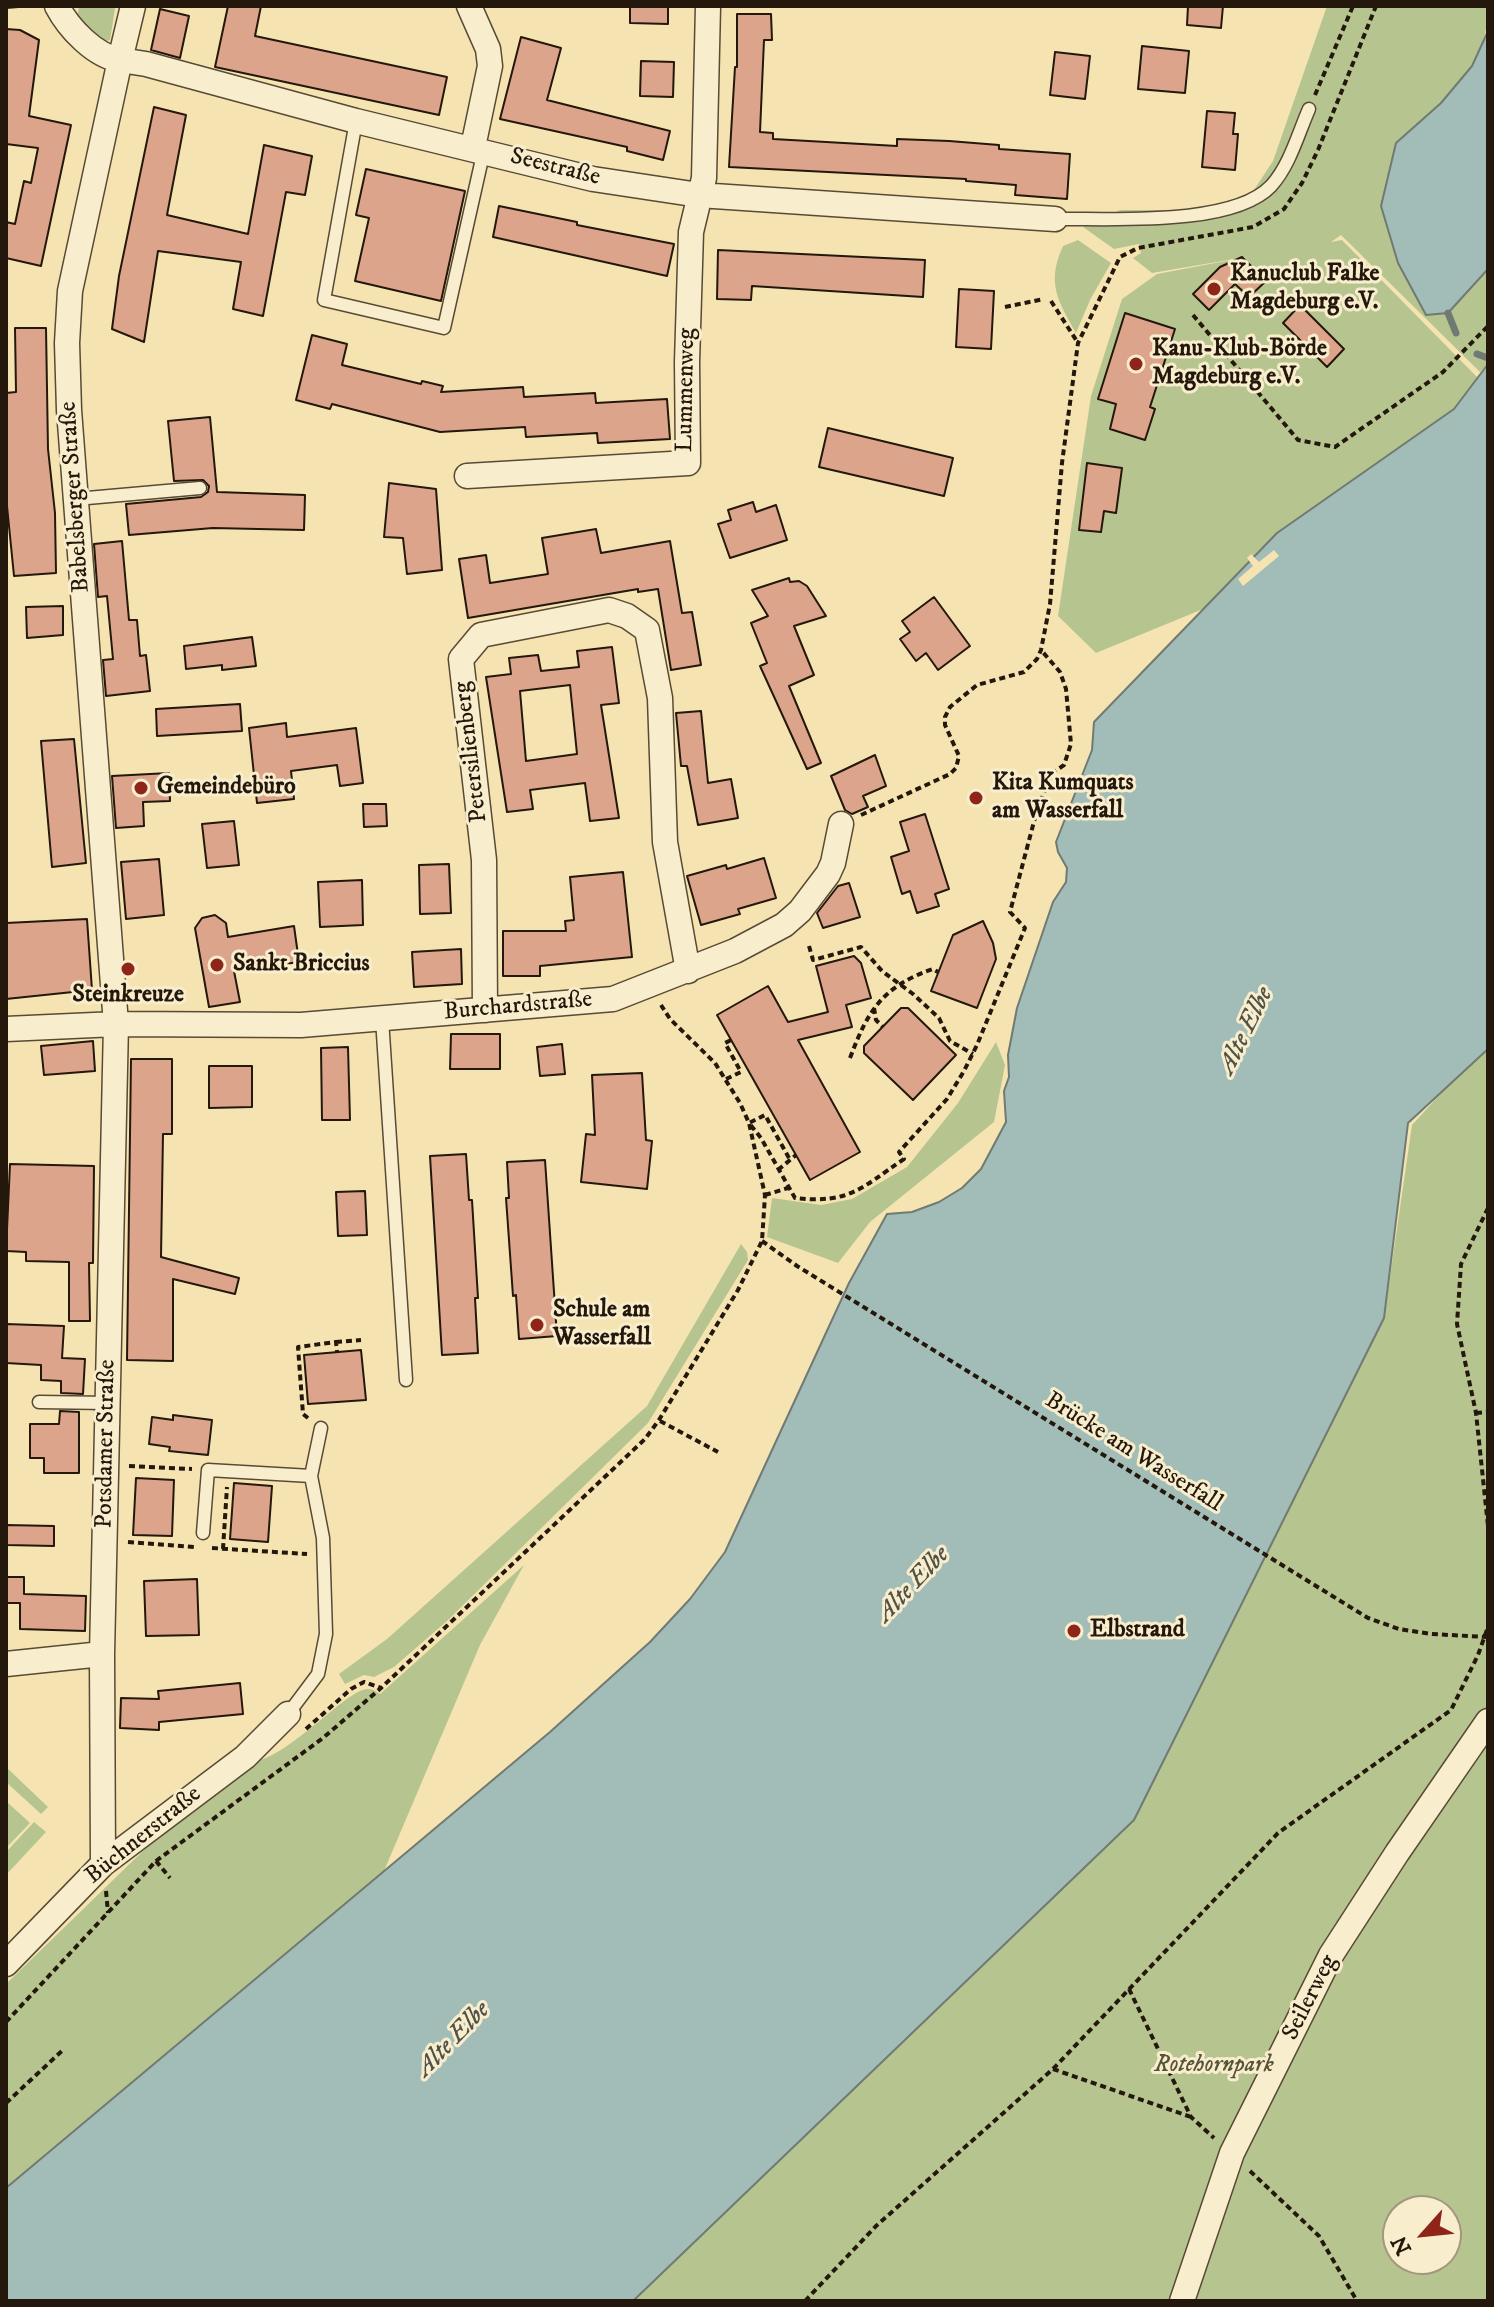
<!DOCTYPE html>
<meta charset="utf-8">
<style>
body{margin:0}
#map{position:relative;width:1494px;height:2307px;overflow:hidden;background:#f5e4b1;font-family:"IM FELL DW Pica",serif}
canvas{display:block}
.frame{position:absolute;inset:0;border:8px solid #24170c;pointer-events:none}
.north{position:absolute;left:1382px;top:2195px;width:80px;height:80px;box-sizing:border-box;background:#f8edcc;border:2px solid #a3977f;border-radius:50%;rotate:243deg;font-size:22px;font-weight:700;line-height:32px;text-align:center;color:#24170c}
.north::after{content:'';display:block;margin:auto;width:28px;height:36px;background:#8f2418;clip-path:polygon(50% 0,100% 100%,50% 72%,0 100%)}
</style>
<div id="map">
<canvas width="1494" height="2307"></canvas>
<div class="frame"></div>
<div class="north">N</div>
</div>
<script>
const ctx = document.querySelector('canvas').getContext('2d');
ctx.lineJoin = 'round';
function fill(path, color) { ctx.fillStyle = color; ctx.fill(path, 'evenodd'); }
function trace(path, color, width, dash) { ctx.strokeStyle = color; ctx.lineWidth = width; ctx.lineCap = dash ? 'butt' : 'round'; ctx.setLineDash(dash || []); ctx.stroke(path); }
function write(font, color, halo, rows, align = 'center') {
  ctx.font = font + ' "IM FELL DW Pica",serif'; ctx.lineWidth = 6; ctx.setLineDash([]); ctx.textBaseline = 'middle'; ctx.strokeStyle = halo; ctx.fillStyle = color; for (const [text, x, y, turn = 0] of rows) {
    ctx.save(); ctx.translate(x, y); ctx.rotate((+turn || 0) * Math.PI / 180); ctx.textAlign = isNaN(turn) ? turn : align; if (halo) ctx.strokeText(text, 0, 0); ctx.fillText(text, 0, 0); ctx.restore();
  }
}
fill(new Path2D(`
 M113,6L115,9L110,40L103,42L77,16L79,8Z
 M1327,6H1488C1488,51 1469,70 1441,103L1448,313L1488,269V364L1480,372L1341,235L1331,242L1342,240L1476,376L1488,384L1242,593L1096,653L1058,616L1091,396L1122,299L1157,274L1252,256L1152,273L1133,258L1141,253L1139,244L1114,249L1083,227L1120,210H1190L1250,196L1273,161Z
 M1078,240L1111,263L1090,300L1076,333C1058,301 1046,283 1063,246Z
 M996,1042L1005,1065L994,1122L870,1222L838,1263L767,1237L772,1198L821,1205L852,1199L907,1167L958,1103Z
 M1488,1042V2301H633L1134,1820L1384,1318L1412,1125ZM1398,2211H1446V2259H1398Z
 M741,1244L747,1252L748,1260L648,1423L447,1621L394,1667L374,1677L364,1675L345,1684L339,1674L387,1639L647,1406Z
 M524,1565L480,1645L384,1871L6,2188V1984L145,1849L247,1763C288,1761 348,1686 369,1689C373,1689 377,1692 380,1694Z
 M6,1767L48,1807L41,1814L6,1782Z
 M6,1801L30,1823L6,1848Z
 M34,1822L46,1832L6,1875V1852Z`), '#b6c590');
const water = new Path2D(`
 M1488,31V269L1448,313L1426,315L1398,263L1381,206L1396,143L1441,103L1472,66Z
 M1488,364V1049L1408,1123L1384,1318L1134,1820L633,2301H6V2188L550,1732L650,1642L690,1599L725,1552L849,1283L887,1214L912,1212L939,1202L962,1188L981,1169L1006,1122L1004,1091L1009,1077L1008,1055L1017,1008L1053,902L1066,882L1067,868L1058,852L1056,842L1092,750L1094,722L1277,533L1454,409Z`);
fill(water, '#a2bcb7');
trace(water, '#707a73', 2);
fill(new Path2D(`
 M1274,550L1279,556L1243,586L1238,579L1253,566L1247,558L1251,554L1259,562Z`), '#f5e4b1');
trace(new Path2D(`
 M1448,313L1456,333
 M1477,354L1488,358`), '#707a73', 7);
const building = new Path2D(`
 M228,6H261L255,36L447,77L439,115L215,67Z
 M630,6H668V24L630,23Z
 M1188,6H1223L1221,28L1187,25Z
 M160,9L189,16L180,58L151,50Z
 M737,14H771L772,40H764L760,132L773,133V139L897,146V139L949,141L999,145V149L1070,154L1067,199L1015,195L1016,185L966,181V179L729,167L735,67H737Z
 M6,29L20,30L39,40L29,116L71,125L41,266L6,258V222L15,224L24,181L31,183L38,148L6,144Z
 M521,37L561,48L547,100L670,131L663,160L627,151V147L500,119Z
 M1142,46L1189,51L1185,93L1138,89Z
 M1055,52L1090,56L1085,99L1050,95Z
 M641,61L674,62L673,97L640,96Z
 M154,107L186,115L167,215L248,234L264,145L312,156L305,195L286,192L263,316L233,309L241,262L158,251L144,342L112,329L119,276Z
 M1207,111L1235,113L1233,134H1238L1235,170L1202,167Z
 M366,169L465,191L441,301L355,281L369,218L356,215Z
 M499,206L577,222V225L674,244L667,276L493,237Z
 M718,250L925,260L923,297L752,286L751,300L717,299Z
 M1242,257L1266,281L1249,297L1235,284L1209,310L1193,294L1220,267Z
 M959,289L994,291L991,349L956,347Z
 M1300,305L1344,349L1327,367L1283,323Z
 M1125,313L1175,329L1150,407L1155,409L1145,440L1110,429L1116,404L1098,399Z
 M15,328H46L48,449L55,513L56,573L14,576L6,496V393L16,392Z
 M312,335L347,344L342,365L421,384L422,381L443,386L441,392L523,387L524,397L595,393L596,403L667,399L670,439L598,443L597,433L526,437L525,427L440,432L332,404L330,409L296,400Z
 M210,417L217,492L305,495L304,530L213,528L129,535L126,504L201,497L208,492L209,486L203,480L174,481L168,421Z
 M828,428L953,458L944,496L819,467Z
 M1087,463L1122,468L1116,513L1104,511L1101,532L1079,530Z
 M389,483L436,489L442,570L407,574L403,538L384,537Z
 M753,502L756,512L776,505L787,540L730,558L718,524L731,520L728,510Z
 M596,529L601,553L670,541L682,613L692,612L701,665L671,670L658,589L638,592V589L468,618L459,559L486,555L490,583L548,574L542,538Z
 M122,541L129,620H137L140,656L146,655L150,691L106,696L103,660L113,659L107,596L98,597L94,544Z
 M789,578L790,582L799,581L807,586L826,616L794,626L814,675L789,686L821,763L807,769L760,666L767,663L751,623L768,616L752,590Z
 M934,597L970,646L938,670L926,653L916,661L900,639L910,632L902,621Z
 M63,606V635L27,638L26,607Z
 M252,637L256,666L222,670V665L186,669L184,646Z
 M612,647L619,703L601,705L619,818L590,821L585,783L530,790L533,809L507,812L486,677L511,674L509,658L538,655L541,671L579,667L577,651ZM570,685L577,754L526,761L520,691Z
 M240,704L242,731L157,736L156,709Z
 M701,711L708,783L731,779L738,818L698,825L687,766H681L676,713Z
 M286,723L287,737L356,728L363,783L340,786L337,765L291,771L294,799L257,803L249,728Z
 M74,739L86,863L52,867L41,741Z
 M875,755L886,786L863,796L868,807L852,814L845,810L831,776Z
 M169,773L170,801L143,802L144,826L116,828L112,776Z
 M363,804H386L387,826L364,827Z
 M925,814L949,889L935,894L939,906L917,913L910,891L902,894L891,857L909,851L900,822Z
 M234,821L239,865L207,868L202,824Z
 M764,858L776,898L738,909L740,914L701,925L687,876L726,865L727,869Z
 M159,859L164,915L126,919L121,862Z
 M449,864L451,913L420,914L419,865Z
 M623,872L632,957L540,966V976H503V931H566L565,921L574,920L570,877Z
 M362,880L363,925L320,927L318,882Z
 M849,883L860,917L823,928L817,913L838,886Z
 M215,915L226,923L228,937L294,926L299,962L234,971L240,1002L209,1007L195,928L202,918Z
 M87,919L92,990L6,999V923Z
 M983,921L993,943L996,959L977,1008L931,991L953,935Z
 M461,949L462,984L414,987L412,952Z
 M854,956L861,963L871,998L846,1005L852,1027L798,1040L860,1152L810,1180L717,1015L768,986L788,1022L828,1012L816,966Z
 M901,1008H908L956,1055L913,1100L864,1053V1046Z
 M451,1034H500V1069H450Z
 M93,1041L95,1071L44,1075L41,1046Z
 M562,1044L565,1074L540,1076L537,1047Z
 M348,1047L350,1120H322L321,1048Z
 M131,1059H172V1134H163L161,1257L239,1278L235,1294L173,1279V1361L127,1360Z
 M209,1066H252V1107L209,1108Z
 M642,1073L646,1140L652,1141L647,1189L581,1182L586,1134L595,1135L592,1075Z
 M466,1154L469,1200H472L478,1298H475L478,1353L442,1355L430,1156Z
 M545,1160L557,1336L519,1339L516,1295L513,1296L506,1198H509L507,1162Z
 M10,1164L94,1166L93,1263H89L90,1321H69V1262L26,1261V1252L6,1251Z
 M365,1191L367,1235L338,1236L336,1192Z
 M6,1324L64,1326L62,1358L85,1359L83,1394L61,1393V1381L41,1380V1365L6,1363Z
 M361,1350L366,1400L308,1404L304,1355Z
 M60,1411L79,1412V1473H44V1458H30V1424H59Z
 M173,1415L212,1420L208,1455L169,1451L170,1447L149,1444L152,1417L173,1420Z
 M136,1478L174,1480L172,1536L133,1535Z
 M234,1483L272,1486L268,1542L230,1539Z
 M6,1525L54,1526V1546L6,1545Z
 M6,1577H24V1594L86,1596L85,1631L20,1629V1603H6Z
 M197,1579L199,1635L146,1636L144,1581Z
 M240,1683L243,1714L159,1722V1730L120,1728L121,1698L159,1699L158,1691Z`);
fill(building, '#dca48b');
trace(building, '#24170c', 2);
const service = new Path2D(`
 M356,121L324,300L444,328L484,150
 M1055,219C1109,218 1232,227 1271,186C1290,165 1298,134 1309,109
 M76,499L200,488
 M382,1019L406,1380
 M39,1402L108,1403
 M203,1533L208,1470L311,1476
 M288,1714L318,1674L326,1634L323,1538L311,1476L321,1428`);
const minor = new Path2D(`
 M57,6C69,29 95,56 120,60L70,291L67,343L69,410L116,1024L102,1654L103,1864
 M133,6L120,60L146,64L356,121L593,179L699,195L1055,219
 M469,6L488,49L490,66L473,147
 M467,476L688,463L687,362L691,232L704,178L708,6
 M485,1010L484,860L461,659L481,635L609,610L627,616L647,630L660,698L665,842L688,971
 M6,1029L116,1024L301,1025L613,999L735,951L784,925L800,911L828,874L833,863L841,824
 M6,1664L102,1654
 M6,1964L103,1864L245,1757L288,1714
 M1182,2301L1232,2153L1331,1955L1397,1853L1488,1721`);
trace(service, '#584a35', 15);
trace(minor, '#584a35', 27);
trace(new Path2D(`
 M1315,95L1353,6
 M1051,301L1078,343
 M1005,307L1044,299
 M1193,315L1298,440L1335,447L1443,372L1488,326
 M861,815L950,774L956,768L959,756L945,725V717L950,707L977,685L1024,672L1037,659L1041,650L1050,604L1062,463L1078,343L1120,257L1138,248L1253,227L1284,209L1302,183L1318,150L1376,6
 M809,946L813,960L861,947L882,971L913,994L939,1018L950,1041L973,1054
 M874,1008L876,1020L883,1027
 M850,1058C868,1010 883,986 933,969L938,972
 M726,1079L741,1072L725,1043L731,1040
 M789,1158L765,1115L749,1123L761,1138L795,1198C850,1204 861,1188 904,1159L899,1152L947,1099L964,1071L977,1045L1025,928L1010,912L1036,814L1051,774L1064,765L1071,744L1066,689L1060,672L1041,650
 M778,1170L796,1155
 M765,1195L788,1188
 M1488,1208L1461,1264L1457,1324L1476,1413L1488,1526
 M762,1241L797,1266L1368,1618L1399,1629L1431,1634L1488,1637
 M336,1342L361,1340
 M1476,1413L1488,1412
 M308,1418L303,1414L298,1347L336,1342L337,1352
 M660,1421L718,1452
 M129,1466L192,1469
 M128,1542L195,1547
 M212,1548L307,1554
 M223,1549L227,1487
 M306,1729L351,1689L364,1682L381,1688
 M156,1861L170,1878
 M106,1891L108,1913
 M1129,1989L1191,2117L1214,2138
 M6,2022L156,1861L323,1738L381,1688L645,1439L659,1420L738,1290L762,1241L765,1195L749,1123L740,1103L715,1063L670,1019L661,1005
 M1053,2069L1191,2117
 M6,2103L64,2049
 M1250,2171L1319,2236L1357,2301
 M805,2301L876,2226L1053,2069L1278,1833L1451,1710L1478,1655L1488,1627`), '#24170c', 4, [6, 4]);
trace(service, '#f8edcc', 12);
trace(minor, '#f8edcc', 24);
trace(new Path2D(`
 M6,8L31,6`), '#24170c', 2);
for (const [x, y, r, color] of [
 [1214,289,8,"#8f2418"],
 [1136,364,8,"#8f2418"],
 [141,788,8,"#8f2418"],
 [976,798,8,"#8f2418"],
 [217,965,8,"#8f2418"],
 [128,969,8,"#8f2418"],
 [537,1325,8,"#8f2418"],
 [1074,1631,8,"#8f2418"]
]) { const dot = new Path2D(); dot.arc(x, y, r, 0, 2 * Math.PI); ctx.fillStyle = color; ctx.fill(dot); trace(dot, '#f8edcc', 3); }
write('24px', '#24170c', '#f8edcc', [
 ["Seestraße",555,168,14],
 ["Lummenweg",687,390,-89],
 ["Babelsberger Straße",76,497,-94],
 ["Petersilienberg",472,752,-97],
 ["Burchardstraße",518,1007,-5],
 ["Potsdamer Straße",107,1444,-89],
 ["Brücke am Wasserfall",1133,1453,32],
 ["Büchnerstraße",144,1836,-39],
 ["Seilerweg",1311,1998,-63]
]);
write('bold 24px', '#24170c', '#f8edcc', [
 ["Kanuclub Falke",1230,275],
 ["Magdeburg e.V.",1230,303],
 ["Kanu-Klub-Börde",1152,350],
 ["Magdeburg e.V.",1152,378],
 ["Kita Kumquats",992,784],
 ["am Wasserfall",992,812],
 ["Gemeindebüro",157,788],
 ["Sankt Briccius",233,965],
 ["Steinkreuze",128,996,"center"],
 ["Schule am",553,1311],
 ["Wasserfall",553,1339],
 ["Elbstrand",1090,1631]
], 'left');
write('italic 24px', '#57543a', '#f8edcc', [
 ["Rotehornpark",1214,2066]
]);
write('italic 26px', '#505148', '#f8edcc', [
 ["Alte Elbe",1247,1031,-64],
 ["Alte Elbe",914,1585,-47],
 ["Alte Elbe",454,2040,-46]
]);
</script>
